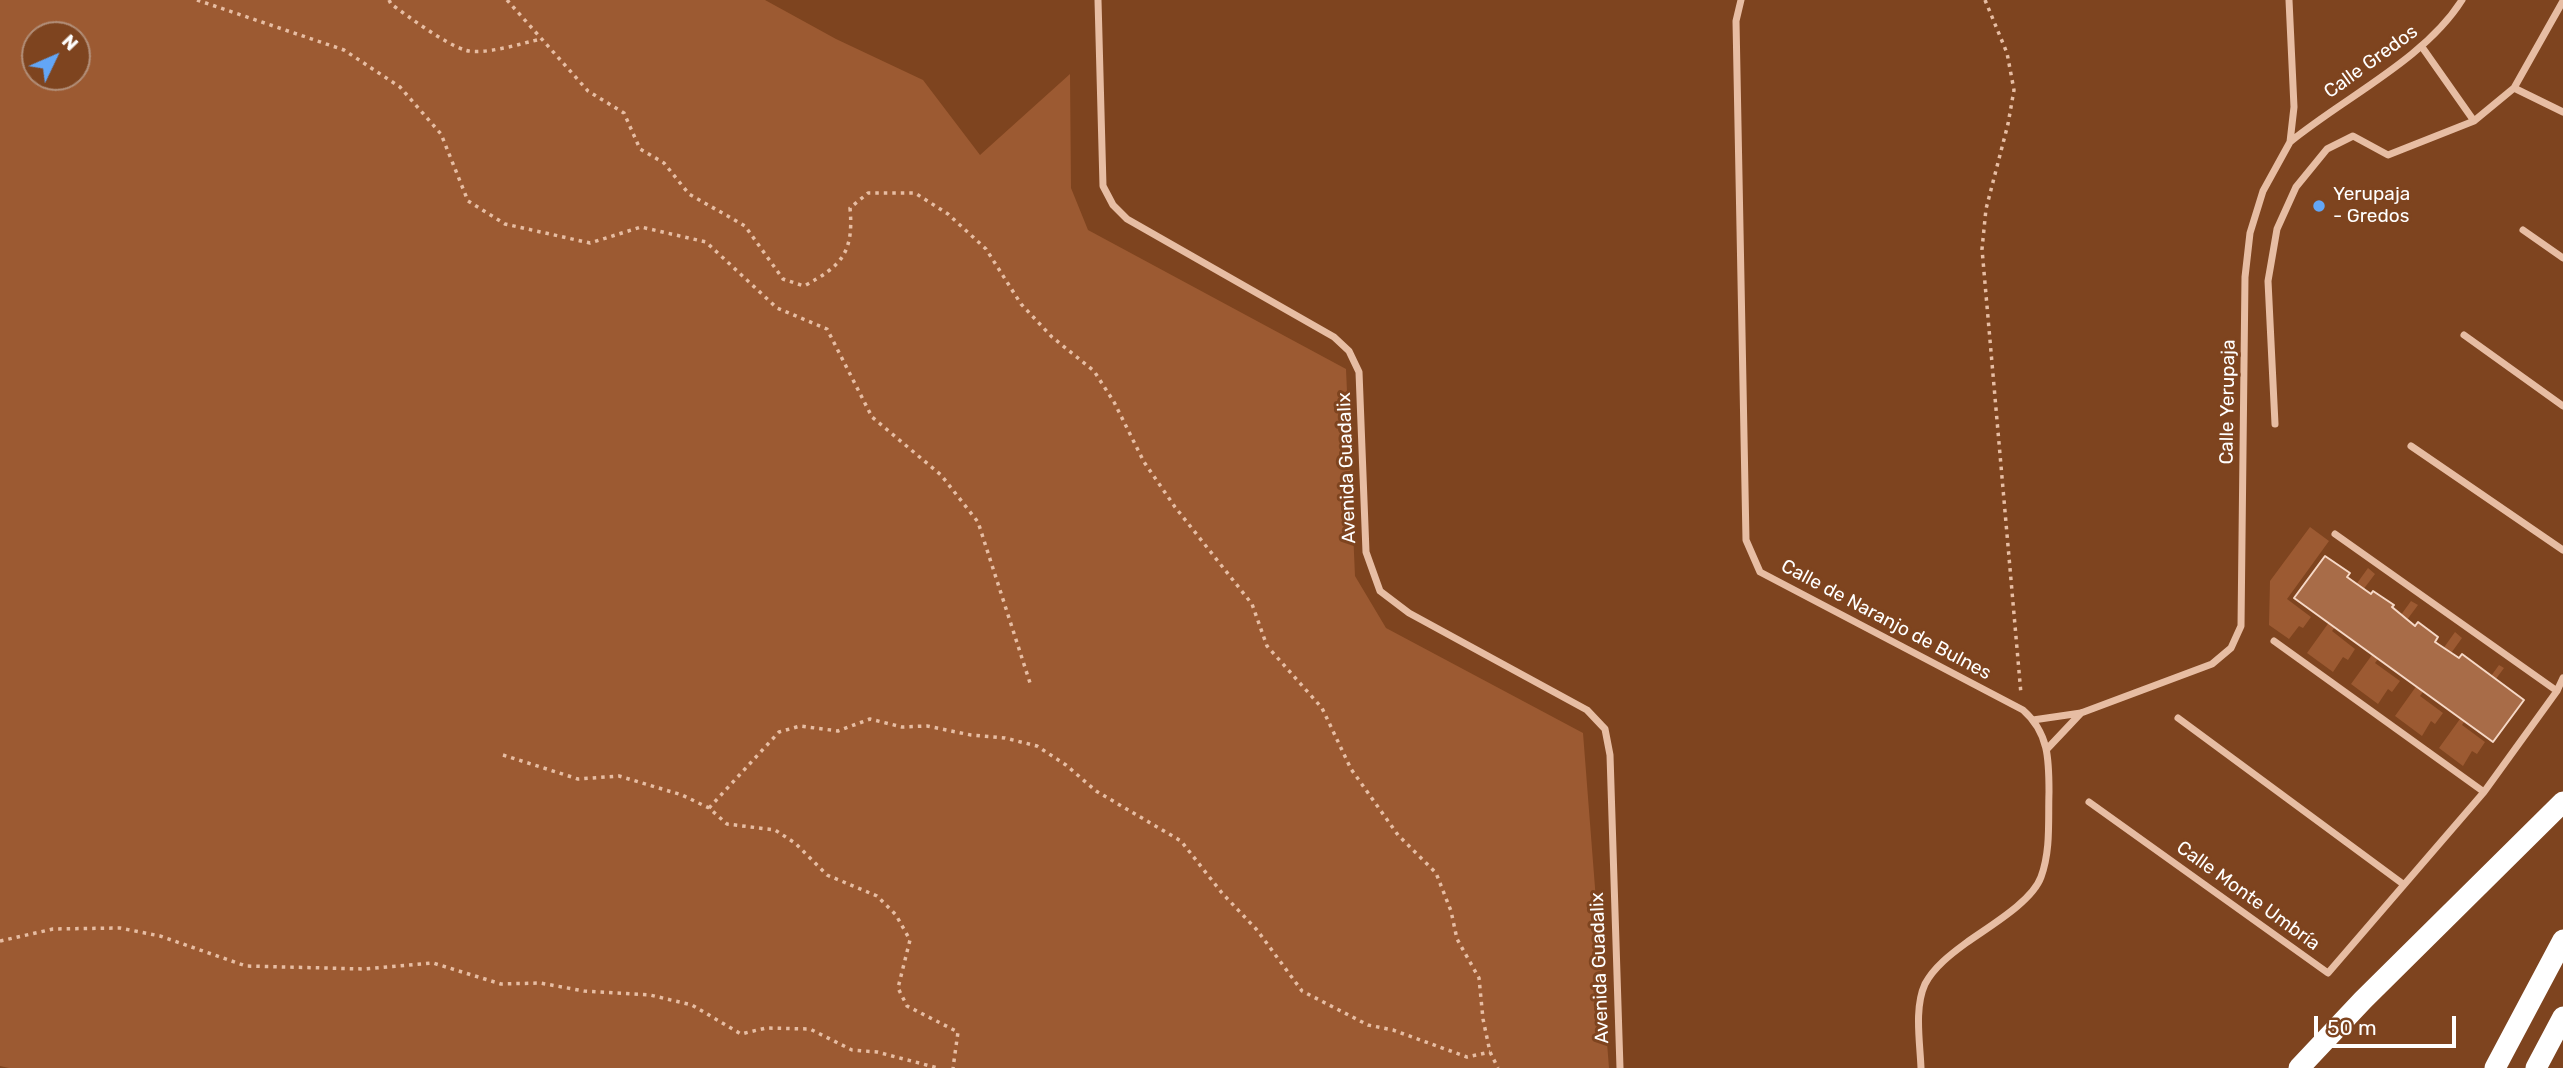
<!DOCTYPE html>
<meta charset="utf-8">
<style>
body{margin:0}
#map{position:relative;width:2563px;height:1068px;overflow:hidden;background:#7e441f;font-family:Rubik,sans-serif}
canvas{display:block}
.north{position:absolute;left:21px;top:21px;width:70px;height:70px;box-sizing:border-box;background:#7e441f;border:2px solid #b28f79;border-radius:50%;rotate:46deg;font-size:19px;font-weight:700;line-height:28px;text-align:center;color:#fff}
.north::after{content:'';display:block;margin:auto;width:24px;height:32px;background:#63a6f6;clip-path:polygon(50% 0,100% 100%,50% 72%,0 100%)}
.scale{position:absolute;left:2314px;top:1016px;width:142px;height:32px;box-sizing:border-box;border:4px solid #fff;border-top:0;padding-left:9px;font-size:21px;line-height:24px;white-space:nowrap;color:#fff;-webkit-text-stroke:5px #7e441f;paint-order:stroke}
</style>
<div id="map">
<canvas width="2563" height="1068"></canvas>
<div class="north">N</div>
<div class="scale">50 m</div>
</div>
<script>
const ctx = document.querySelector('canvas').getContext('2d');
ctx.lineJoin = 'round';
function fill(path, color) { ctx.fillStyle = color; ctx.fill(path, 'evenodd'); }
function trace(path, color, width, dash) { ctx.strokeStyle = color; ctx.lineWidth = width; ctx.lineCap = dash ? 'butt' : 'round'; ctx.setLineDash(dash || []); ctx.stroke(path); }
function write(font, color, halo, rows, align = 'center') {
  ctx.font = font + ' Rubik,sans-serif'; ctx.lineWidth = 6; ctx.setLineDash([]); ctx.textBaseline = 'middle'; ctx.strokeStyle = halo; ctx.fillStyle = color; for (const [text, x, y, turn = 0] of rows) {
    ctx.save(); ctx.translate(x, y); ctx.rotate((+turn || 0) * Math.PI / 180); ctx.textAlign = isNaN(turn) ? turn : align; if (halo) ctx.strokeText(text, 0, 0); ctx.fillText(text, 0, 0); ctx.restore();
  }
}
fill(new Path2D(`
 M0,0H765L836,39L923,80L980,155L1070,74L1071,188L1088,230L1346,369L1355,576L1386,628L1583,733L1609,1068H9L0,1066ZM35,35H77V77H35Z
 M2310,527L2329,541L2287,599L2311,617L2303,628L2299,626L2289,639L2269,625L2270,581Z
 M2368,568L2375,574L2332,631L2355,649L2348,660L2343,657L2333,672L2307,653Z
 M2411,601L2418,605L2375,663L2400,681L2392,692L2388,689L2378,704L2351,684Z
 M2455,632L2462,638L2420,696L2443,713L2435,724L2431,721L2422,736L2395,716Z
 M2499,665L2504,668L2462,725L2485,742L2477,754L2472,751L2463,766L2439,748Z`), '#9c5a32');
const building = new Path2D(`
 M2325,556L2350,573L2347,577L2371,594L2373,591L2394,605L2392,607L2415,626L2418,622L2438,637L2435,642L2459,658L2462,654L2524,700L2493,742L2294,598Z`);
fill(building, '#a86c48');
trace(building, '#f6d8c6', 2);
trace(new Path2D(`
 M197,0L344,50L400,87L441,134L468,201L505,224L590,243L641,227L706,242L777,308L827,329L872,417L941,475L978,522L1031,686
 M389,0L391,4C409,17 445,44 465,50C482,56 523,43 541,39
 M507,0L588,91L624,113L640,149L664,163L689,194L745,226L783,279L804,286C842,266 854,252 850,208L868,193H915L948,214L986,249L1021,304L1052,337L1094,371L1114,402L1144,462L1175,507L1252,604L1267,646L1322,708L1351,769L1398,835L1436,873L1451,911L1457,939L1479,978L1483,1019L1490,1052L1498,1068
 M1985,0L2007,53L2014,90L2008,124L1986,209L1982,249L2021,694
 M503,755L578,779L619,776L682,795L709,808L727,824L775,830L795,843L827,875L877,896L896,915L910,940L898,988L907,1006L958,1032L953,1068
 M709,808L779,732L800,726L838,731L870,719L902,727L927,726L971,735L1005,738L1037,746L1066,765L1096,791L1181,841L1222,893L1257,930L1302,991L1368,1025L1393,1030L1467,1057L1490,1052
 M0,941L53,929L120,928L160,936L246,966L364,969L433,963L501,984L540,983L584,991L650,995L692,1005L741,1034L766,1028L810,1029L852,1050L877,1052L938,1068`), '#e7bda3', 3.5, [3.5, 5]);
trace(new Path2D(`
 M1098,0L1103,186L1113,205L1127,219L1334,337L1349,351L1359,372L1366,552L1380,591L1409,613L1587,710L1605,729L1610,755L1620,1068
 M1741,0L1736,21L1746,540L1760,572L2023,710C2049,733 2049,760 2049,792C2048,820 2051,850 2041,877C2032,902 1988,927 1966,943C1951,954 1934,967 1925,984C1914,1008 1920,1042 1921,1068
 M2422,47L2474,121
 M2514,88L2563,112
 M2290,142C2345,97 2425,59 2462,0
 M2523,230L2563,258
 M2464,335L2563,406
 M2275,424L2268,281L2277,229L2296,187L2327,149L2353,136L2388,155L2474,121L2514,88L2563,1
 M2411,446L2563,550
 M2335,534L2557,691
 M2274,641L2484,792
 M2178,718L2403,884
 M2033,720L2081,713L2212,664L2231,648L2241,626L2245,277L2250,233L2263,191L2290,142L2294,107L2289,0
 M2047,749L2081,713
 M2089,802L2328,973L2484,792L2557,691L2563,678`), '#e7bda3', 7);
trace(new Path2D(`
 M2299,1068L2363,1000L2563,802
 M2495,1068L2563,940
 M2536,1068L2563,1017`), '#fff', 21);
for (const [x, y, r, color] of [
 [2319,206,7,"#63a6f6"]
]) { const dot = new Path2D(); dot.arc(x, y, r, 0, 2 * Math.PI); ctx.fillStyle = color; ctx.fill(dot); trace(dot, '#7e441f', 2.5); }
write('19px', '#fff', '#7e441f', [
 ["Calle Gredos",2371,62,-36],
 ["Calle Yerupaja",2228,402,-89],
 ["Avenida Guadalix",1347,468,-92],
 ["Calle de Naranjo de Bulnes",1886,620,28],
 ["Calle Monte Umbría",2248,896,36],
 ["Avenida Guadalix",1600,968,-92]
]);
write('19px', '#fff', '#7e441f', [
 ["Yerupaja",2333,195],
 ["- Gredos",2333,217]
], 'left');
</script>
